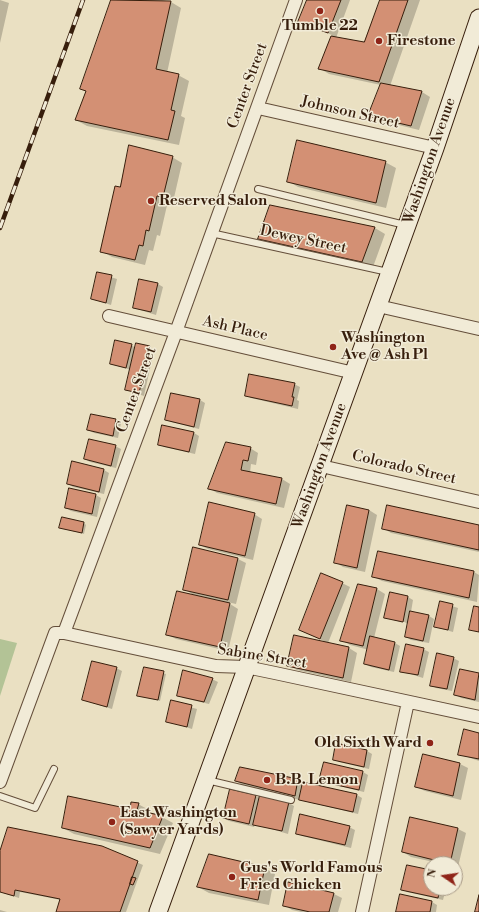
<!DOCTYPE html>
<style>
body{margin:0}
#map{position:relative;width:479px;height:912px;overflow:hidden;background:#eae0c2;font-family:"Libre Bodoni",serif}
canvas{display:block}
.north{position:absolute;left:423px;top:856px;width:40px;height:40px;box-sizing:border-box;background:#f1ebd7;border:1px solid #a79986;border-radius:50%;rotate:283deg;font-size:11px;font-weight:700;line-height:16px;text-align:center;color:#371e0c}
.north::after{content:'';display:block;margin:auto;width:14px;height:18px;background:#8f2418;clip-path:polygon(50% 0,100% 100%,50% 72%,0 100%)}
</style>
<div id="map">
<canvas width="479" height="912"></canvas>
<div class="north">N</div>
</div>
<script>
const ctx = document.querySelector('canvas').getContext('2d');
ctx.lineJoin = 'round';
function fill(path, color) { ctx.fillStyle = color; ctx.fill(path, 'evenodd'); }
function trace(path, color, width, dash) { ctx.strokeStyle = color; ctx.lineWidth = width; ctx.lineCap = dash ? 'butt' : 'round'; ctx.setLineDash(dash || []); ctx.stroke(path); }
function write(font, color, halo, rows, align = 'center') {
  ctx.font = font + ' "Libre Bodoni",serif'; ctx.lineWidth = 3; ctx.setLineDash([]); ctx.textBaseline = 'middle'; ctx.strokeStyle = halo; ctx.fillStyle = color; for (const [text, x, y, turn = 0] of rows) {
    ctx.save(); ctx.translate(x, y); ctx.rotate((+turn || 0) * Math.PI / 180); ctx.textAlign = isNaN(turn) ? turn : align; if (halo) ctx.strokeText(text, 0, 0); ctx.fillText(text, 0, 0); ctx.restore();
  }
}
fill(new Path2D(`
 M0,639L17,643L0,696Z`), '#b3c396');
fill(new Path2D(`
 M0,0L9,3L0,43Z
 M112,0H162L171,2L181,8L167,73L178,75L189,81L181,116L185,118L179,145L87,126L76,120L87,92L82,89Z
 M308,0H350L336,38L364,44L381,0H420L390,86L422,92L430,97L419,130L378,120L370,116L381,85L329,74L319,68L332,35L300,22Z
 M172,157L182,163L173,202L168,201L160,236L157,235L153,251L149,250L145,265L112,257L101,251Z
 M385,162L396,168L386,208L298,187L288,181Z
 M270,207L375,228L385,234L373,267L269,244L259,238Z
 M98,273L117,279L111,305L92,299Z
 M158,284L163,287L156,315L134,308Z
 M131,345L136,348L149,347L154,350L144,396L126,390L131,370L111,364Z
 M294,384L300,387L297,400L299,401L298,409L251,398L246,395Z
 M172,394L200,400L205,403L199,429L171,422L166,419Z
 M92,415L116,420L121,423L118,438L94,433L88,430Z
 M194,433L199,436L195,454L164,447L159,444Z
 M115,446L121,449L116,468L90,462L85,459Z
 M250,448L258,453L256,465L251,464L250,473L282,479L290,484L284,508L217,493L209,488Z
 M104,470L109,473L104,494L73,487L68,484Z
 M70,489L96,495L101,498L97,517L71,511L66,508Z
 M369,510L377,515L365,572L343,567L335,562Z
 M254,514L262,519L253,560L208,549L200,545Z
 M84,523L86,525L84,534L60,528Z
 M479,526V552L391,533L383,528Z
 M193,549L238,559L246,563L236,604L227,602L238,609L228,651L176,639L168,635L195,596L184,589Z
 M379,552L474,572L479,575L477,602L382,581L374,577Z
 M342,583L350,587L328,643L300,630Z
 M377,589L385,594L374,638L395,643L400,646L394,672L371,667L365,664L369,650L350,645L342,640Z
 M390,593L408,597L413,600L411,612L429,616L434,619L429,643L411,640L406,637L408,624L399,619L398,620L403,623L385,617Z
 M440,602L458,608L453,632L435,627Z
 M295,637L349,648L357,653L351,682L297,670L289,665Z
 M423,649L429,652L423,678L401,671Z
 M453,658L459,661L452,691L436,688L431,685Z
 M116,668L122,671L112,709L83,700Z
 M145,668L166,674L160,701L141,696Z
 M461,670L479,674V702L461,698L456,695Z
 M212,679L218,682L209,704L183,698L178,695Z
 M172,702L197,709L192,729L167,721Z
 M479,734V761L459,754Z
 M337,744L367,751L372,754L369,769L339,762L334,759Z
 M460,764L468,768L461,800L425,791L416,787Z
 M240,768L357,795L362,798L358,814L246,787L236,781Z
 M363,772L368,775L364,792L326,783L320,780Z
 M255,796L260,798L289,803L294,806L288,834L255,824L254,827L229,821L224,818Z
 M138,804L149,810L148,814L162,817L173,823L160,854L74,834L63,828L131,810Z
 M411,818L458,829L466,833L458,867H455V864H443L411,857L403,852Z
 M349,827L355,830L351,848L302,836L297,833Z
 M102,847L143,865L126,912H57L61,900L20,892L19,898L0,892V854Z
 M210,855L265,868L275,874L269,905L209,893L198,887Z
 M431,871V888H446L443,900L407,892L402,889Z
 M334,894L342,898L338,912H301L292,910L284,905Z
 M401,895L432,902L437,905L436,912H397Z
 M0,910L7,912H0Z`), '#0003');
const building = new Path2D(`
 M111,0L171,1L156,69L179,74L171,110L175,111L168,140L75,120L86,91L80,89Z
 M307,0H341L328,33L298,22Z
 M380,0H408L379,82L318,69L331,36L364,42Z
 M381,83L422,91L411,126L368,116Z
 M297,140L386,161L376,203L287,182Z
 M129,145L173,156L163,197L157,196L149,231L146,230L143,246L139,245L135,260L100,252L115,186L120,187Z
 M270,205L375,227L362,262L258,239Z
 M97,272L112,275L106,303L91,299Z
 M139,279L158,283L151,312L133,308Z
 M115,340L132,344L126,368L110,364Z
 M136,343L150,346L139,393L125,390Z
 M249,374L295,383L292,397H294L292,406L245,396Z
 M171,393L200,399L194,427L165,420Z
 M91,414L116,419L113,436L87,430Z
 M162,425L194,432L189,452L158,445Z
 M89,439L116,445L111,466L84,459Z
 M226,442L251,447L248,461L243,460L241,470L282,478L276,504L208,489Z
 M72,461L104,469L99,492L67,484Z
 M69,488L96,494L92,514L65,508Z
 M209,502L255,513L245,556L199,545Z
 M347,505L369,510L357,568L334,563Z
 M387,505L479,525V550L382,529Z
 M62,517L84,522L82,533L59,528Z
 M193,547L238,558L228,600L183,590Z
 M378,551L474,571L469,598L372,577Z
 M321,573L343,582L320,639L299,630Z
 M358,584L377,588L363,646L340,641Z
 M177,591L230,603L220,647L166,635Z
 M390,592L408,596L403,622L384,618Z
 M440,601L453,604L448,630L434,627Z
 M474,606L479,607V632L469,630Z
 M410,611L429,615L423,641L405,637Z
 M294,635L349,647L343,678L287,666Z
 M370,636L395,642L389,670L364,664Z
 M406,644L424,648L418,675L400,672Z
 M437,653L454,657L447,689L430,686Z
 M92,661L117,667L107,707L82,700Z
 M144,667L164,671L158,700L137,696Z
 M460,669L479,673L475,700L454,695Z
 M183,670L213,678L204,702L177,696Z
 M171,700L192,705L187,727L166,722Z
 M464,729L479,733V759L458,755Z
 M336,743L367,750L364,767L333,760Z
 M423,754L460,763L453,796L415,787Z
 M324,762L363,771L359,790L319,781Z
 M240,767L298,779L295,796L235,781Z
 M303,782L357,794L353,812L299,800Z
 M230,789L256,795L249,824L223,818Z
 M260,795L289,802L282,831L253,825Z
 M68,796L130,809L131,802L139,803L137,810L163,816L150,848L62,828Z
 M300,814L350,826L345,845L296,834Z
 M410,817L458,828L450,864L402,852Z
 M8,827L102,846L138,861L120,912H56L60,899L15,890L14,896L0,892V851Z
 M209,854L265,867L258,900L197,887Z
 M407,865L431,870V888H440L438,898L401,890Z
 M132,877L136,878L133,885L130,884Z
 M288,882L334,893L329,912H310L283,906Z
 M400,894L432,901L430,912H396Z
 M479,895V912H475Z`);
fill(building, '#d39074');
trace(building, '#371e0c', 1);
const service = new Path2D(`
 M258,189L405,225
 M211,233L388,272
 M207,780L291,800
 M0,796L35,808L54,769`);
const minor = new Path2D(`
 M258,108L435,148
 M378,306L479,329
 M109,316L354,373
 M321,466L479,502
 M64,633L216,666L246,667L275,673L479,717
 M0,782L55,633H64L176,332L296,0
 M362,912L408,702`);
const secondary = new Path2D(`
 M158,912L435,148L479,18`);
trace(service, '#644e3a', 8);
trace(minor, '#644e3a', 14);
trace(secondary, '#371e0c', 19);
trace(service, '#f1ebd7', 6);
trace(minor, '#f1ebd7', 12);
trace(secondary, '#f1ebd7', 17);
const rail = new Path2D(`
 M0,228L83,0`);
trace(rail, '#371e0c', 4.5);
trace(rail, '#f1ebd7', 3, [9]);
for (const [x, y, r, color] of [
 [320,11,4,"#8f2418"],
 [379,41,4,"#8f2418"],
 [151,201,4,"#8f2418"],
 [333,347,4,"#8f2418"],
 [430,743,4,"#8f2418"],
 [267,780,4,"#8f2418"],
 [112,822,4,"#8f2418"],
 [232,877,4,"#8f2418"]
]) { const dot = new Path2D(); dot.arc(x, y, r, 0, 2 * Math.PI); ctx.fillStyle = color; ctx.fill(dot); trace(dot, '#f1ebd7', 1.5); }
write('bold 15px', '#371e0c', '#f1ebd7', [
 ["Tumble 22",320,26,"center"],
 ["Firestone",387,41],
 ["Reserved Salon",159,201],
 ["Washington",341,338],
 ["Ave @ Ash Pl",341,355],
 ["Old Sixth Ward",422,743,"right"],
 ["B.B. Lemon",275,780],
 ["East Washington",120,813],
 ["(Sawyer Yards)",120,830],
 ["Gus's World Famous",240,868],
 ["Fried Chicken",240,885]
], 'left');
write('15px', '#371e0c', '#f1ebd7', [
 ["Center Street",248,86,-70],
 ["Johnson Street",350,113,13],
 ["Washington Avenue",430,161,-71],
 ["Dewey Street",303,240,12],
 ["Ash Place",235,329,13],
 ["Center Street",137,390,-70],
 ["Washington Avenue",320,466,-70],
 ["Colorado Street",404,468,13],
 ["Sabine Street",262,657,9]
]);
</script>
